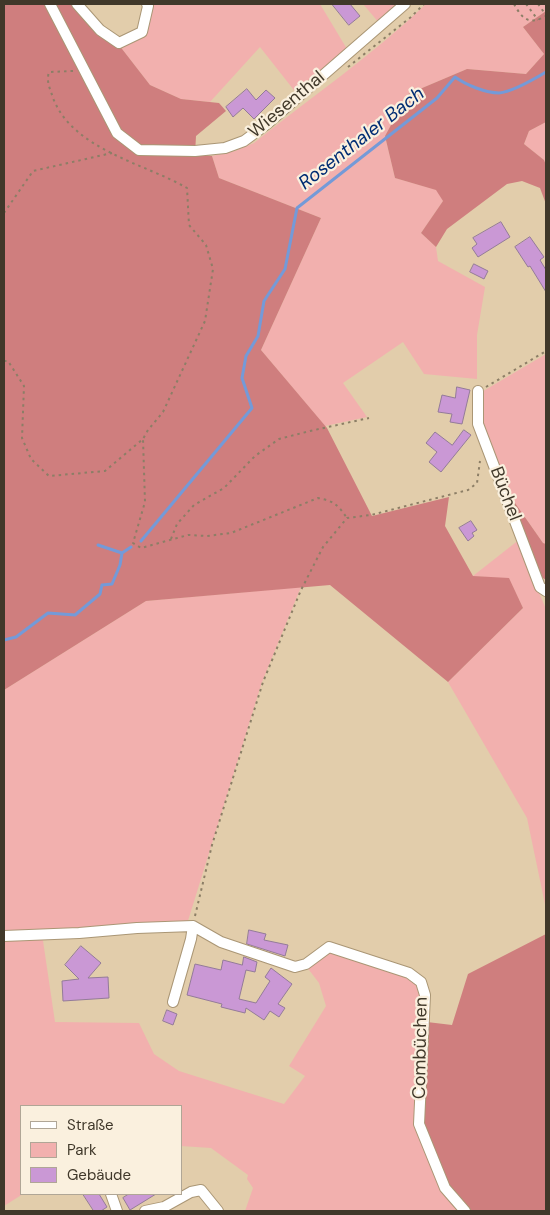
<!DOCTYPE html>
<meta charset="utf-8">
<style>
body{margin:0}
#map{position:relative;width:550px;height:1215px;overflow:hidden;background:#e2cdab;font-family:"DM Sans",sans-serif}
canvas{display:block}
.frame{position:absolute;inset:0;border:5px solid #40382a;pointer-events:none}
.legend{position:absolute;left:20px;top:1105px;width:162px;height:90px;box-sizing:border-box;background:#faf0de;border:1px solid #b0a696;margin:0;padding:6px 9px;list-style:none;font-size:15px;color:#40382a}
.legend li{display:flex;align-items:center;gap:10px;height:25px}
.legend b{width:25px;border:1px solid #b0a696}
</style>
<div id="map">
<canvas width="550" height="1215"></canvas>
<div class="frame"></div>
<ul class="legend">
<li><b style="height:6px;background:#fff"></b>Straße</li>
<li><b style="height:14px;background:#f2b0ae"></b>Park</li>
<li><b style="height:14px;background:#ca98d5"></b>Gebäude</li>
</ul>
</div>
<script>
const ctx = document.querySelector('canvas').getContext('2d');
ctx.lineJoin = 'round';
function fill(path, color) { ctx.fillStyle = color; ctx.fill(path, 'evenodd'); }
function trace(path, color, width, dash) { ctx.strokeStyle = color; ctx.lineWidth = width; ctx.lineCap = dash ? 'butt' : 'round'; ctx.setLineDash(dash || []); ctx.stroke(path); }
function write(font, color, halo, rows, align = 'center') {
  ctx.font = font + ' "DM Sans",sans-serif'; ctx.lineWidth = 4.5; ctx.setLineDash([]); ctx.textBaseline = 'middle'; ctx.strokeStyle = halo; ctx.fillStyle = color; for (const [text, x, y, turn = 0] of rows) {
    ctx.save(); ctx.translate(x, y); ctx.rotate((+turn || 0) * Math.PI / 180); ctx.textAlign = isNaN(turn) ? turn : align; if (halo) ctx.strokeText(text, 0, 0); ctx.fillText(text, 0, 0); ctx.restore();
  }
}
fill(new Path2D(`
 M149,4H320L347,49L297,94L260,47L210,102L181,99L150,85L119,45L143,33Z
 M363,4H402L380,24Z
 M426,4H546V11L523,27L544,54L526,74L467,69L408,94L385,136L395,178L437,190L443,201L421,233L436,247L438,261L485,287L477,335V379L424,374L403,342L343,383L367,417L325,426L261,350L321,218L219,178L212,156L235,151L254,143C311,97 373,55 426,4Z
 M546,122V165L544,160L524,144L529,131Z
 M546,354V544L543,543L506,490L480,424V393Z
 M520,539L531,574L546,609V909L527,818L448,682L523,608L509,579L473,576Z
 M301,587L262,682L187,924L4,932V690L146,601Z
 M42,934L55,1022L139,1023L154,1054L179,1071L284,1104L305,1076L289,1066L326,1006L319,983L306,966L329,949L408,974L419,983L463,1211H245L253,1188L247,1179L248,1175L211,1148L181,1146V1106H21V1194H23L4,1206V936Z`), '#f2b0ae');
fill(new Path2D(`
 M4,4H76L119,45L150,85L181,99L219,103L226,111L196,136L195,154L212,156L219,178L321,218L261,350L327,428L372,516L449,497L445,526L473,576L509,578L523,608L448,682L330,585L146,601L4,690Z
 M546,11V122L529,131L524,144L544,160L546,165V204L540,188L522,181L507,184L447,229L436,247L421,233L443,201L436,190L395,178L385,136L408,94L467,69L526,74L544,54L523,27Z
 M506,490L543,543L546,544V580L535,573Z
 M546,934V1211H467L447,1187L421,1121L427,1022L452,1025L468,974Z`), '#cf7e7e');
trace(new Path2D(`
 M141,541L252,408L242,378L246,356L258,336L264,301L285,269L297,208L437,98L455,77C466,85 486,93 499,93C511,92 536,78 546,72
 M98,545L122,553
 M4,640L16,637L48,613L75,615L100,594L102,585L112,584L120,565L122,553L131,547`), '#749ad8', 3);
const building = new Path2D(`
 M332,4H350L360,16L349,25Z
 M247,89L256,100L266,90L275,98L254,119L243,108L233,117L226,107Z
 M501,222L510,237L478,257L472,248L477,244L473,238Z
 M530,237L544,257L540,260L546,270V292L530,266L528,267L515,247Z
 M474,264L488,271L484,279L470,272Z
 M457,387L470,390L462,424L450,422L452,414L438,412L442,395L455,398Z
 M464,430L471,435L441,472L429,462L437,452L426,443L435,432L452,445Z
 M471,521L477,530L472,533L474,536L468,541L459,528Z
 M249,930L266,934L264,940L288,945L285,956L247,944Z
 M81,946L101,963L88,978L108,977L109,998L63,1001L62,981L79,979L65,965Z
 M244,957L257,962L255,972L246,970L239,999L256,1003L270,981L265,977L271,968L292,984L278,1004L285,1008L279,1017L270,1011L264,1020L246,1008L245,1013L221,1007L222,1004L187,995L195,964L221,970L223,960L242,965Z
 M167,1010L177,1014L173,1025L163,1021Z
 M83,1194H99L107,1207L101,1211H94Z
 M129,1194H156L130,1210L123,1198Z`);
fill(building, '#ca98d5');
trace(building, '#937b98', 1);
const minor = new Path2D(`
 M50,4L117,133L139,150L195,151L225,148L244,141L267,124L405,4
 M77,4L100,30L119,43L142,32L148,6L147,4
 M478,391V424L540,587L546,591
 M4,936L79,933L137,928L193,926L221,942L295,967L306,964L329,947L409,973L421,982L425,995L419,1124L445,1188L465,1211
 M173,1002L191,939L193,926
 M111,1194L117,1211
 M145,1211L164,1207L191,1192L201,1190L218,1211`);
trace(minor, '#aa9675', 12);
trace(new Path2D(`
 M514,4C523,20 529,25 546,16
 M526,4L538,20
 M538,4L546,15
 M348,67L411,17L424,4
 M73,71L49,72C46,82 50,88 53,98C73,150 144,163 187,188L189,225L206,245L213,269L205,321L163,412L148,430L143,439
 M4,213L33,171L112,153
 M4,361H8L24,386L22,438L31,459L49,476L105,471L143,439L145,502L133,543L141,548L188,535L207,536L231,533L318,498C334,501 338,505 347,518
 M486,387L546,351
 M171,539L177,524L194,505L224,488L255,456L279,439L310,431L369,418
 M195,916L212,845L263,682L301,590L323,547L347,518L371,515L468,490L477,483L480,461`), '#8c7e66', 2, [2.5, 4]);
trace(minor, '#fff', 10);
write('18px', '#40382a', '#faf0de', [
 ["Wiesenthal",287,105,-40],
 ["Büchel",505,494,69],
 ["Combüchen",421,1048,-89]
]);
write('italic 19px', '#002c73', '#faf0de', [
 ["Rosenthaler Bach",362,139,-38]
]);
</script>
